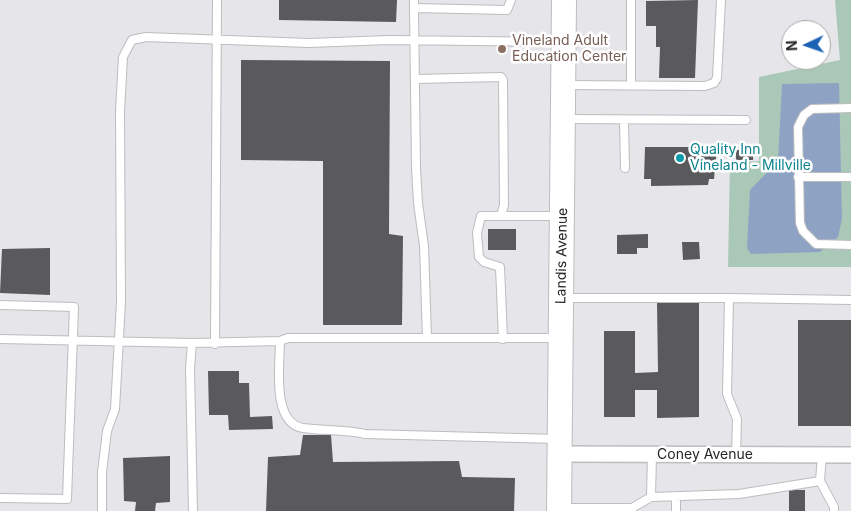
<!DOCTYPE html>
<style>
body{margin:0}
#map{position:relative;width:851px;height:511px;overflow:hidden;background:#e6e5e9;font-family:Inter,sans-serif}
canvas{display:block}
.north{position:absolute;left:781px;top:20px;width:50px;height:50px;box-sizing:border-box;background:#fff;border:1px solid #a8a8a8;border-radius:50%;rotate:267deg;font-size:14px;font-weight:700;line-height:20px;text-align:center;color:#252526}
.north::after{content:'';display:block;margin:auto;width:18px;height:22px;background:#1d63b3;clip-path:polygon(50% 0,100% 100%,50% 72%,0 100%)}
</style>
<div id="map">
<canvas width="851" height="511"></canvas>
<div class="north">N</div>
</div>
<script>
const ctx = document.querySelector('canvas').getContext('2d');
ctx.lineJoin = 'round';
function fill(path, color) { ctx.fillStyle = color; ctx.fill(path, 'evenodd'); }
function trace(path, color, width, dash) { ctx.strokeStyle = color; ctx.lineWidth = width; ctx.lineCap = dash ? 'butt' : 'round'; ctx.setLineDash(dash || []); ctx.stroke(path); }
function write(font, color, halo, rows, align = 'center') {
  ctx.font = font + ' Inter,sans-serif'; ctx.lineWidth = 5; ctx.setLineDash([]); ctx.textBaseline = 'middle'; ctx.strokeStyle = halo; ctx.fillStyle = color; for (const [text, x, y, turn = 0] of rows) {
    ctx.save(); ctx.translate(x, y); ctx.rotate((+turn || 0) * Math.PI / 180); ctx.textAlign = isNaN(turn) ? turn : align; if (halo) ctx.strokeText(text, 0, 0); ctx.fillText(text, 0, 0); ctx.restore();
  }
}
fill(new Path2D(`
 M767,0H851V267H728L730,163L759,161V77L840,60L835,0Z`), '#aac8b8');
fill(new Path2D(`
 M839,83L842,219L838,237L820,252L751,254L747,248L750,190L778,161L782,84Z`), '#8ea3c4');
fill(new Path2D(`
 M279,0H397L396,22L279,20Z
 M698,0L695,78H659L660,47H656V26H646V1Z
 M241,60L390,61L389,234L403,236L402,325H323V161L241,160Z
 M645,147H717L714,179H709L708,185L651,186V179H644Z
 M736,150H753V160H736Z
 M488,229H516V250H488Z
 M648,234V248H637V254H617V235Z
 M682,242H699L700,259L683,260Z
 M50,248V295L0,293L2,249Z
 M657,302H699V417L657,418V390H635V417H604V331H635V373L658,372Z
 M798,320H851V426H798Z
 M208,371H239V383H249L250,417L272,416L273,429L229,430L228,415H209Z
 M303,435H331L333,462L459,461L462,477L515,478L514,511H266L268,457L300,455Z
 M170,456V502L156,503L155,511H135L136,502L124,501L123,458Z
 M789,490H805V511H789Z`), '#5a595c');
const service = new Path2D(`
 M414,0V8L507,10L511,0
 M414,8L416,168L418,203L424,246L427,338
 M417,79L501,77L503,80L504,205L501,216H481L477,233L479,257L484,262L500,267L503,339
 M565,85L705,86L714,83L717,78L721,0
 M631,85V0
 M851,108L812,109L804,115L798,127L800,223L803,231L816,244L851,245
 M565,119L746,120
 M624,120L625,168
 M798,177H851
 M501,216H559
 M563,298H729L727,394L737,419L736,455
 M729,298L851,300
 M0,305L74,307L67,499L0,498
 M0,339L192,343
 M280,341C280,363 271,423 303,428C324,431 344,429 365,434L558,439
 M215,344L217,0
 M822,455L820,481L834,507V511
 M651,497L739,494L820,481
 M562,508H632
 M102,511V472L107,431L115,409L121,302L120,112L123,57L132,40L146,37L309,43L389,40L562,42
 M193,511L190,369L192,343L280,341L288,338H559
 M632,511V508L651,497L652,455
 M676,511V497`);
const minor = new Path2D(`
 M560,454L851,455`);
const primary = new Path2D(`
 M559,511L564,0`);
trace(service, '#bdbcbf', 10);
trace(minor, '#bdbcbf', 18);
trace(primary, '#bdbcbf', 26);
trace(service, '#fff', 8);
trace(minor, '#fff', 15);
trace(primary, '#fff', 24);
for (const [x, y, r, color] of [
 [502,49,5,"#8d6e63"],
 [680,158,5,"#0f9aa8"]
]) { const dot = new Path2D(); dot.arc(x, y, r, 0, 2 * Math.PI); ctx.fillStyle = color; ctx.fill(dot); trace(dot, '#fff', 2); }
write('14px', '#785e54', '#fff', [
 ["Vineland Adult",512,41],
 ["Education Center",512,57]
], 'left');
write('14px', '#0d838f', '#fff', [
 ["Quality Inn",690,150],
 ["Vineland - Millville",690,166]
], 'left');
write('14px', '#252526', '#fff', [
 ["Landis Avenue",562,256,-89],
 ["Coney Avenue",705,455]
]);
</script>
